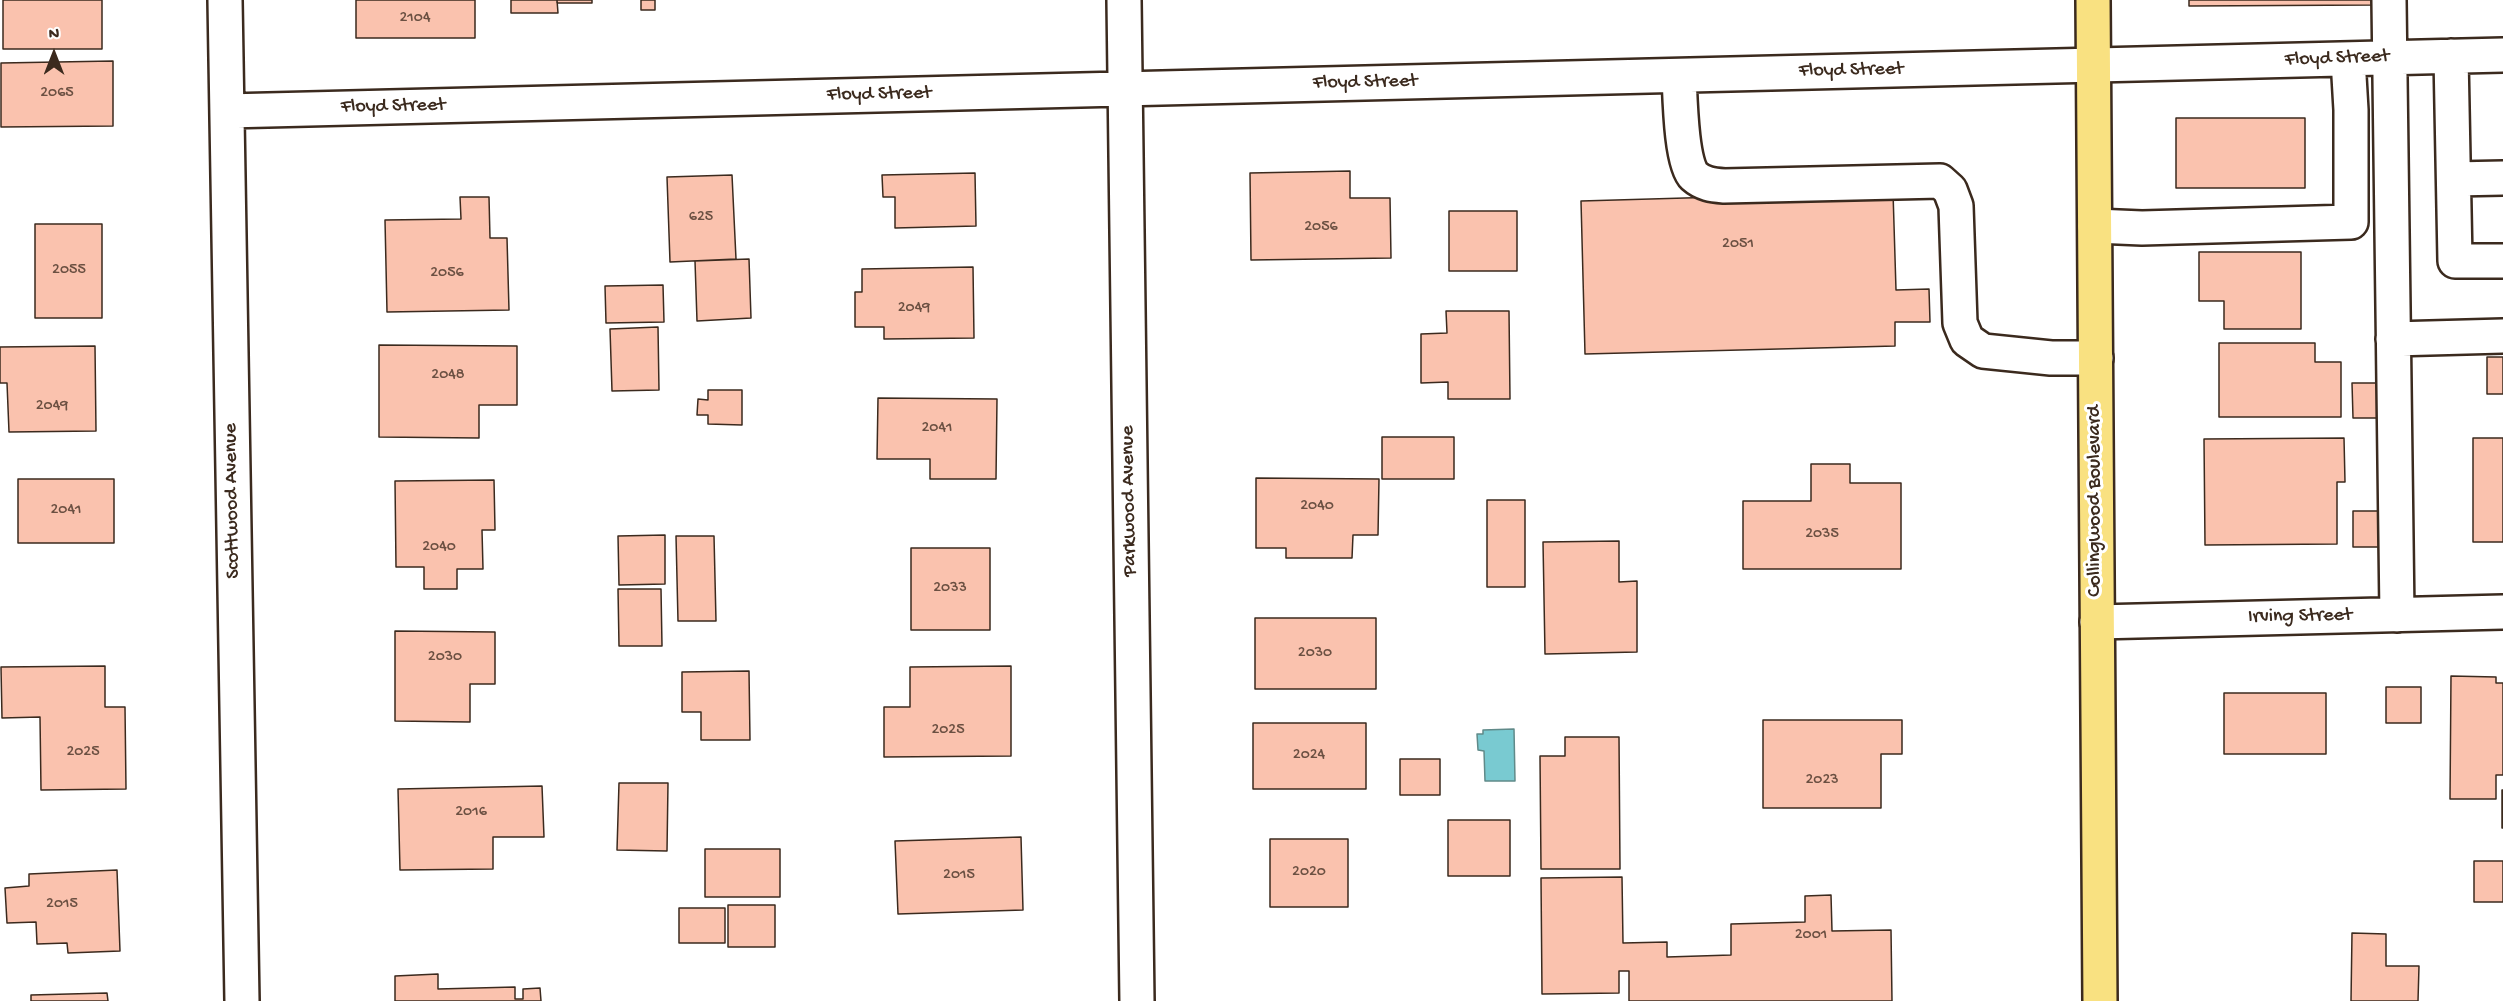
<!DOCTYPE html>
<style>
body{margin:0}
#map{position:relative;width:2503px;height:1001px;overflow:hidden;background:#fff;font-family:"Gochi Hand",sans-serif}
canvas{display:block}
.north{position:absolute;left:24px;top:24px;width:60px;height:60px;-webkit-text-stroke:4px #fff;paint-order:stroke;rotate:0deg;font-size:16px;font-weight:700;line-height:24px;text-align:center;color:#3b2a1e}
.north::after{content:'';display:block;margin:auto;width:21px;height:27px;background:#3b2a1e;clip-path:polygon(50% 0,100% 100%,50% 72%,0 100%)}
</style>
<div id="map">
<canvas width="2503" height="1001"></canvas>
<div class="north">N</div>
</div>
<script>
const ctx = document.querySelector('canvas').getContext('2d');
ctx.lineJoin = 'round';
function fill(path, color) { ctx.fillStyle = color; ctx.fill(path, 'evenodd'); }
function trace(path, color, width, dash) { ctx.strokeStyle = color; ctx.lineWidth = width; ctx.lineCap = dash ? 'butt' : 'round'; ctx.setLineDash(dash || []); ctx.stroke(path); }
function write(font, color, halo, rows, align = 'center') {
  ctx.font = font + ' "Gochi Hand",sans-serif'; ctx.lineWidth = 6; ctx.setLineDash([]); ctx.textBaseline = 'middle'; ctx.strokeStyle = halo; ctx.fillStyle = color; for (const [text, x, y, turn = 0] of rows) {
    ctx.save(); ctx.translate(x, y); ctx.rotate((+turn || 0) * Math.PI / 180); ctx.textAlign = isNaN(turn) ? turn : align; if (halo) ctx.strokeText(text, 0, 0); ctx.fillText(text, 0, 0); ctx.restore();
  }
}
const water = new Path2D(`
 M1514,729L1515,781H1485L1484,751L1478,750L1477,734H1483V730Z`);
fill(water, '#79cad1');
trace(water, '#608a89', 1.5);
const building = new Path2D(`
 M3,0H102V49H3Z
 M356,0H475V38H356Z
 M511,0H557L558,13H511Z
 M557,0H592V3H557Z
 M641,0H655V10H641Z
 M2189,0H2374V5L2189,6Z
 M113,61V126L1,127V63Z
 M2176,118H2305V188H2176Z
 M1350,171V198H1390L1391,258L1251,260L1250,173Z
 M975,173L976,226L895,228V197H883L882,175Z
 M732,175L736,259L670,262L667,177Z
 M1893,192L1896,290L1929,289L1930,322H1895V346L1585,354L1581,201Z
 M460,197H489L490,238H507L509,310L387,312L385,220L461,219Z
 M1449,211H1517V271H1449Z
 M35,224H102V318H35Z
 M2199,252H2301V329H2224V301H2199Z
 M749,259L751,318L697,321L695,261Z
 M973,267L974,338L884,339V327H855V292H862V269Z
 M663,285L664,322L606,323L605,286Z
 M1446,311H1509L1510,399H1448V382L1421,383V334L1447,333Z
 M658,327L659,390L612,391L610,329Z
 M2219,343H2315V362H2341V417H2219Z
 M379,345L517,346V405H479V438L379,437Z
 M95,346L96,431L9,432L7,383H0V347Z
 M2487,357H2503V394H2487Z
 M2352,383H2379V418H2353Z
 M708,390H742V425L708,424V415H697L698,399L708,400Z
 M878,398L997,399L996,479H930V459H877Z
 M1382,437H1454V479H1382Z
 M2344,438L2345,482H2337V544L2205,545L2204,439Z
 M2473,438H2503V542H2473Z
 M1811,464H1850V483H1901V569H1743V501H1811Z
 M1256,478L1379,479L1378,535H1353L1352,558H1286V548H1256Z
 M18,479H114V543H18Z
 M494,480L495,530H482L483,569H457V589H424V567H396L395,481Z
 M1487,500H1525V587H1487Z
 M2353,511H2386V547H2353Z
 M665,535V584L619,585L618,536Z
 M676,536H714L716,621H678Z
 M1619,541V582L1637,581V652L1545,654L1543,542Z
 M911,548H990V630H911Z
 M618,589H661L662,646H619Z
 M1255,618H1376V689H1255Z
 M395,631L495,632V684H470V722L395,721Z
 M105,666V707H125L126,789L41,790L40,717L2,718L1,667Z
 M1011,666V756L884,757V707H910V667Z
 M749,671L750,740H701V712H682V672Z
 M2451,676L2496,677V683H2503V775H2496V799H2450Z
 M2386,687H2421V723H2386Z
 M2224,693H2326V754H2224Z
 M1763,720H1902V754H1881V808H1763Z
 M1253,723H1366V789H1253Z
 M1565,737H1619L1620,869H1541L1540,756H1565Z
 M1400,759H1440V795H1400Z
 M619,783H668L667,851L617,850Z
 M542,786L544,837H493V869L400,870L398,789Z
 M2502,790H2503V828H2502Z
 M1448,820H1510V876H1448Z
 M1021,837L1023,910L898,914L895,841Z
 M1270,839H1348V907H1270Z
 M705,849H780V897H705Z
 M2474,861H2503V902H2474Z
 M117,870L120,951L68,953L67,943L37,944L36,922L7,923L5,888L29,886V874Z
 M1622,877L1623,943L1667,942V957L1731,955V924L1805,922V896L1831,895L1832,931L1891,930L1892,1001H1629V971H1619V993L1542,994L1541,878Z
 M728,905H775V947H728Z
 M679,908H725V943H679Z
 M2352,933L2386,934V966H2419L2418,1001H2351Z
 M438,974V989L515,987V999H523V989L540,988L541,1001H395V976Z
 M107,993L108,1001H31V995Z`);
fill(building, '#fac2ae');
trace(building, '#3b2a1e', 1.5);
const minor = new Path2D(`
 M225,0L242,1001
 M1124,0L1137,1001
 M2389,0L2397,615
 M2451,56L2455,261H2503
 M1679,76C1680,95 1681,164 1694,176C1703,184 1712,185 1724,186L1940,181L1950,190L1956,206L1960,323L1967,340L1983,351L2051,358H2096
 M227,111L2503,55
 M2454,179L2503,178
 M2095,226L2142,228L2351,222V110L2348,59
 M2393,339L2503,336
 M2097,622L2503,612`);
const major = new Path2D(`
 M2093,0L2100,1001`);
trace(minor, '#3b2a1e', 38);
trace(major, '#3b2a1e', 38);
trace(minor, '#fff', 33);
trace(major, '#f9e181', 33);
write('16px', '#6b5042', null, [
 ["2104",415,19],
 ["2065",57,94],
 ["625",701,218],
 ["2056",1321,228],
 ["2051",1738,245],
 ["2055",69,271],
 ["2056",447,274],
 ["2049",914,309],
 ["2048",448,376],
 ["2049",52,407],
 ["2041",937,429],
 ["2040",1317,507],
 ["2041",66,511],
 ["2035",1822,535],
 ["2040",439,548],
 ["2033",950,589],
 ["2030",1315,654],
 ["2030",445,658],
 ["2025",948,731],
 ["2025",83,753],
 ["2024",1309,756],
 ["2023",1822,781],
 ["2016",471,813],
 ["2020",1309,873],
 ["2015",959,876],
 ["2015",62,905],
 ["2001",1811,936]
]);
write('20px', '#3b2a1e', '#fff', [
 ["Floyd Street",2337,59,-2],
 ["Floyd Street",1851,71,-1],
 ["Floyd Street",1365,83,-1],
 ["Floyd Street",879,95,-1],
 ["Floyd Street",393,107,-1],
 ["Scottwood Avenue",233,501,-91],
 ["Parkwood Avenue",1130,501,-91],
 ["Collingwood Boulevard",2096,501,-90],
 ["Irving Street",2300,617,-1]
]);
</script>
